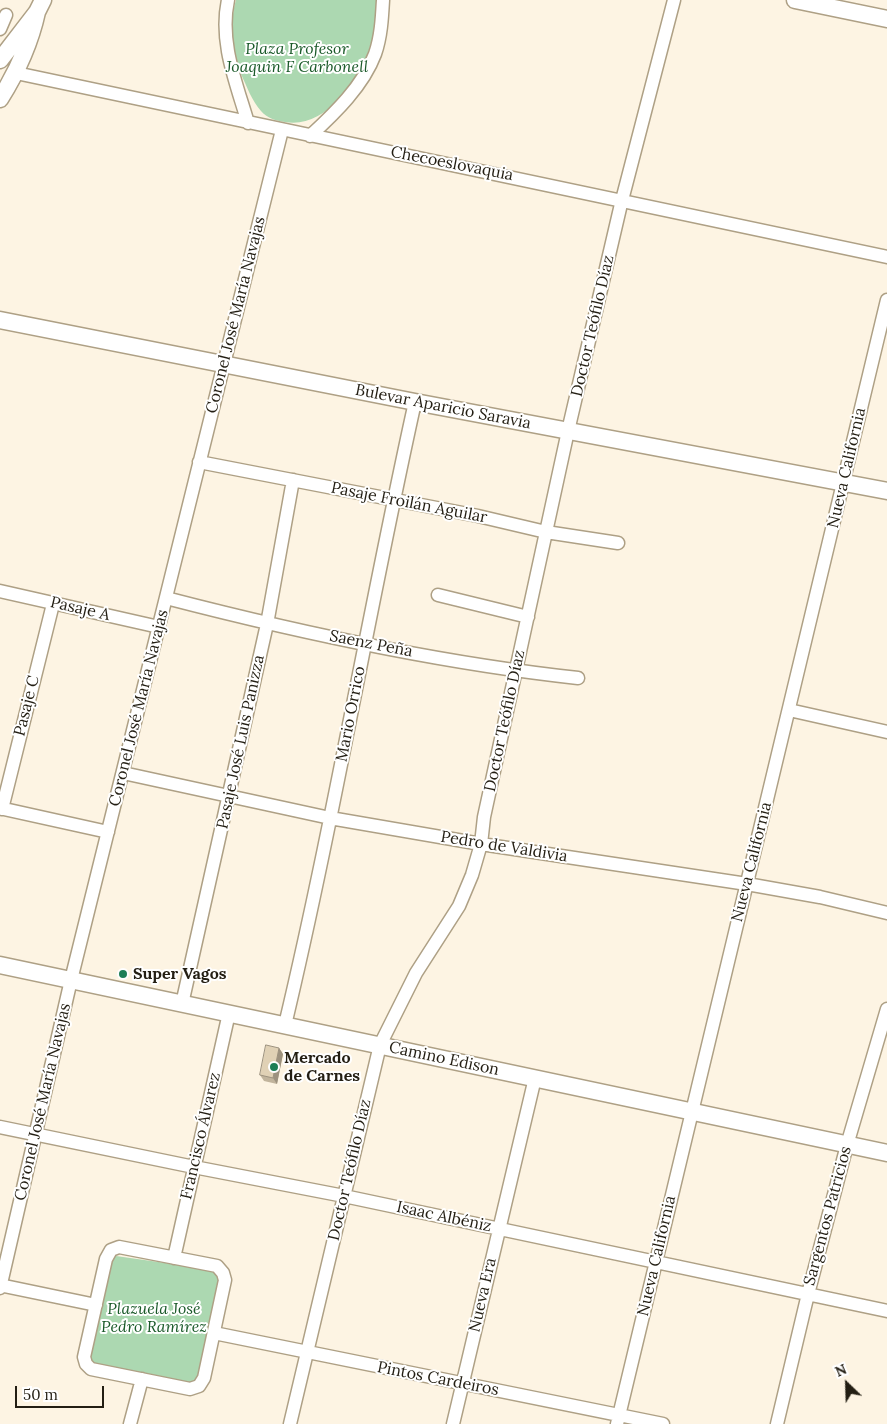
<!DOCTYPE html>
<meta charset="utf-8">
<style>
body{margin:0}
#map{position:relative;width:887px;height:1424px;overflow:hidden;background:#fdf4e3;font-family:Lora,serif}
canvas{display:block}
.north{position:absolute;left:822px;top:1359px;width:50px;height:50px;-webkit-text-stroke:4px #fff;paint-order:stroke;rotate:336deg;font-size:14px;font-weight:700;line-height:20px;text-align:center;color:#231e13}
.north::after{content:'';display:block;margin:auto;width:18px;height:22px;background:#231e13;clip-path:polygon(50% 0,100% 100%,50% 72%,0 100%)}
.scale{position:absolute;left:15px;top:1386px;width:89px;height:22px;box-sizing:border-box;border:2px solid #231e13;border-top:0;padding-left:6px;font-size:15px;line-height:18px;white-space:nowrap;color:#231e13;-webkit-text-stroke:4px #fff;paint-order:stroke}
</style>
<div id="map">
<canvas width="887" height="1424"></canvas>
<div class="north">N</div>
<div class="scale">50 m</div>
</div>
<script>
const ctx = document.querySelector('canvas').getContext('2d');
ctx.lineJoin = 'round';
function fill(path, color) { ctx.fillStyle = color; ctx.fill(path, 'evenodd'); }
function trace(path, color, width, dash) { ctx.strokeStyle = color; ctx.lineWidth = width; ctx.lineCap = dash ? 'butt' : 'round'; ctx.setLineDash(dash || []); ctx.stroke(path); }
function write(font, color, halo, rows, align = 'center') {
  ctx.font = font + ' Lora,serif'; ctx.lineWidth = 4; ctx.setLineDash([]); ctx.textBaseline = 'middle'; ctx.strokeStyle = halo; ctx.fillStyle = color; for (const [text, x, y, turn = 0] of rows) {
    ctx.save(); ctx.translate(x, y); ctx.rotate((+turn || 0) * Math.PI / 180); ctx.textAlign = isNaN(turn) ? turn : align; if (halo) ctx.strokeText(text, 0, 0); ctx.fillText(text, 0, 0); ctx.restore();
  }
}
fill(new Path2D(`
 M236,0H377C377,20 374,37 367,55C355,87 322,129 285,122C276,121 267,118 261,111C252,101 247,87 241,74C232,52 229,23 236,0Z
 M116,1256L215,1270L219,1277L200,1376L193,1383L93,1363L89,1356L109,1262Z`), '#acd8b1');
const minor = new Path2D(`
 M228,0C219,42 236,82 248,123
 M0,29L6,15
 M16,73C306,135 597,193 887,257
 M310,136C335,113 363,86 375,54C381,37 382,18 383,0
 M199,462L478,516L546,532L618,543
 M0,591L159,627
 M438,595L528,617
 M166,598C301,633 439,663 578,678
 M789,710L887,732
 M123,773L330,818L481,844L747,884L820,897L887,913
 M0,808L108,832
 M2,809L53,604
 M182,1004L267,624L293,480
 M285,1025C334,819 369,609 415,402
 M0,1127L194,1167L344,1196L887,1311
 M119,1247L217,1266L223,1273L225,1280L204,1378L199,1386L190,1389L91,1369L86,1364L84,1357L106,1259L111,1250Z
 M174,1258L229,1013
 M0,1285L96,1305
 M0,1288L71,980L282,130
 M214,1333L663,1424
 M130,1424L142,1379
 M290,1424L380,1045L416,973L459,906L472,875L481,844L484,817L568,431L621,204L674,0
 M453,1424L535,1078
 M617,1424L887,300
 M777,1424L808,1294L847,1145L887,1009`);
const tertiary = new Path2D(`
 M795,0L887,19
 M0,60L37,12L43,0
 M0,99C17,72 30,44 37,12
 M0,320L415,402L887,491
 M0,965L887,1153`);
trace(minor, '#aea085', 15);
trace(tertiary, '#aea085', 19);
trace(minor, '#fff', 12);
trace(tertiary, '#fff', 16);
fill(new Path2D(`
 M279,1048L283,1054L277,1084L264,1081L260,1075Z`), '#c1b49c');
fill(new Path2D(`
 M279,1048L283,1054L277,1084L273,1078Z`), '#9d927f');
const building = new Path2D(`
 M266,1045L279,1048L273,1078L260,1075Z`);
fill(building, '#e0d1b5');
trace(building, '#9d927f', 1);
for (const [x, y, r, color] of [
 [123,974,5,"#1d7e56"],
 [274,1067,5,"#1d7e56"]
]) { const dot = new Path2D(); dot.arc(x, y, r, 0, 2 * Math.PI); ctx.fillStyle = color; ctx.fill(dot); trace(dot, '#fff', 2); }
write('italic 16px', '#195928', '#fff', [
 ["Plaza Profesor",297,49],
 ["Joaquin F Carbonell",297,67],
 ["Plazuela José",154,1309],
 ["Pedro Ramírez",154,1327]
]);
write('16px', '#231e13', '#fff', [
 ["Checoeslovaquia",452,164,11],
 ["Coronel José María Navajas",236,315,-76],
 ["Doctor Teófilo Díaz",593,326,-77],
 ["Bulevar Aparicio Saravia",443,407,11],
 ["Nueva California",847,468,-77],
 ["Pasaje Froilán Aguilar",409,503,11],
 ["Pasaje A",80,609,13],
 ["Saenz Peña",371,644,11],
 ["Pasaje C",27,706,-76],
 ["Coronel José María Navajas",139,708,-76],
 ["Mario Orrico",351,714,-79],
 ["Doctor Teófilo Díaz",505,721,-78],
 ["Pasaje José Luis Panizza",241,742,-78],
 ["Pedro de Valdivia",504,847,9],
 ["Nueva California",752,862,-76],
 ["Camino Edison",444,1059,12],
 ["Coronel José María Navajas",43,1102,-77],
 ["Francisco Álvarez",201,1136,-77],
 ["Doctor Teófilo Díaz",350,1170,-77],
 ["Sargentos Patricios",828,1216,-75],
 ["Isaac Albéniz",444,1217,12],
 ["Nueva California",657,1256,-77],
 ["Nueva Era",483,1295,-77],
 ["Pintos Cardeiros",438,1379,11]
]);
write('bold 16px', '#231e13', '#fff', [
 ["Super Vagos",133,974],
 ["Mercado",284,1058],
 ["de Carnes",284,1076]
], 'left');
</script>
